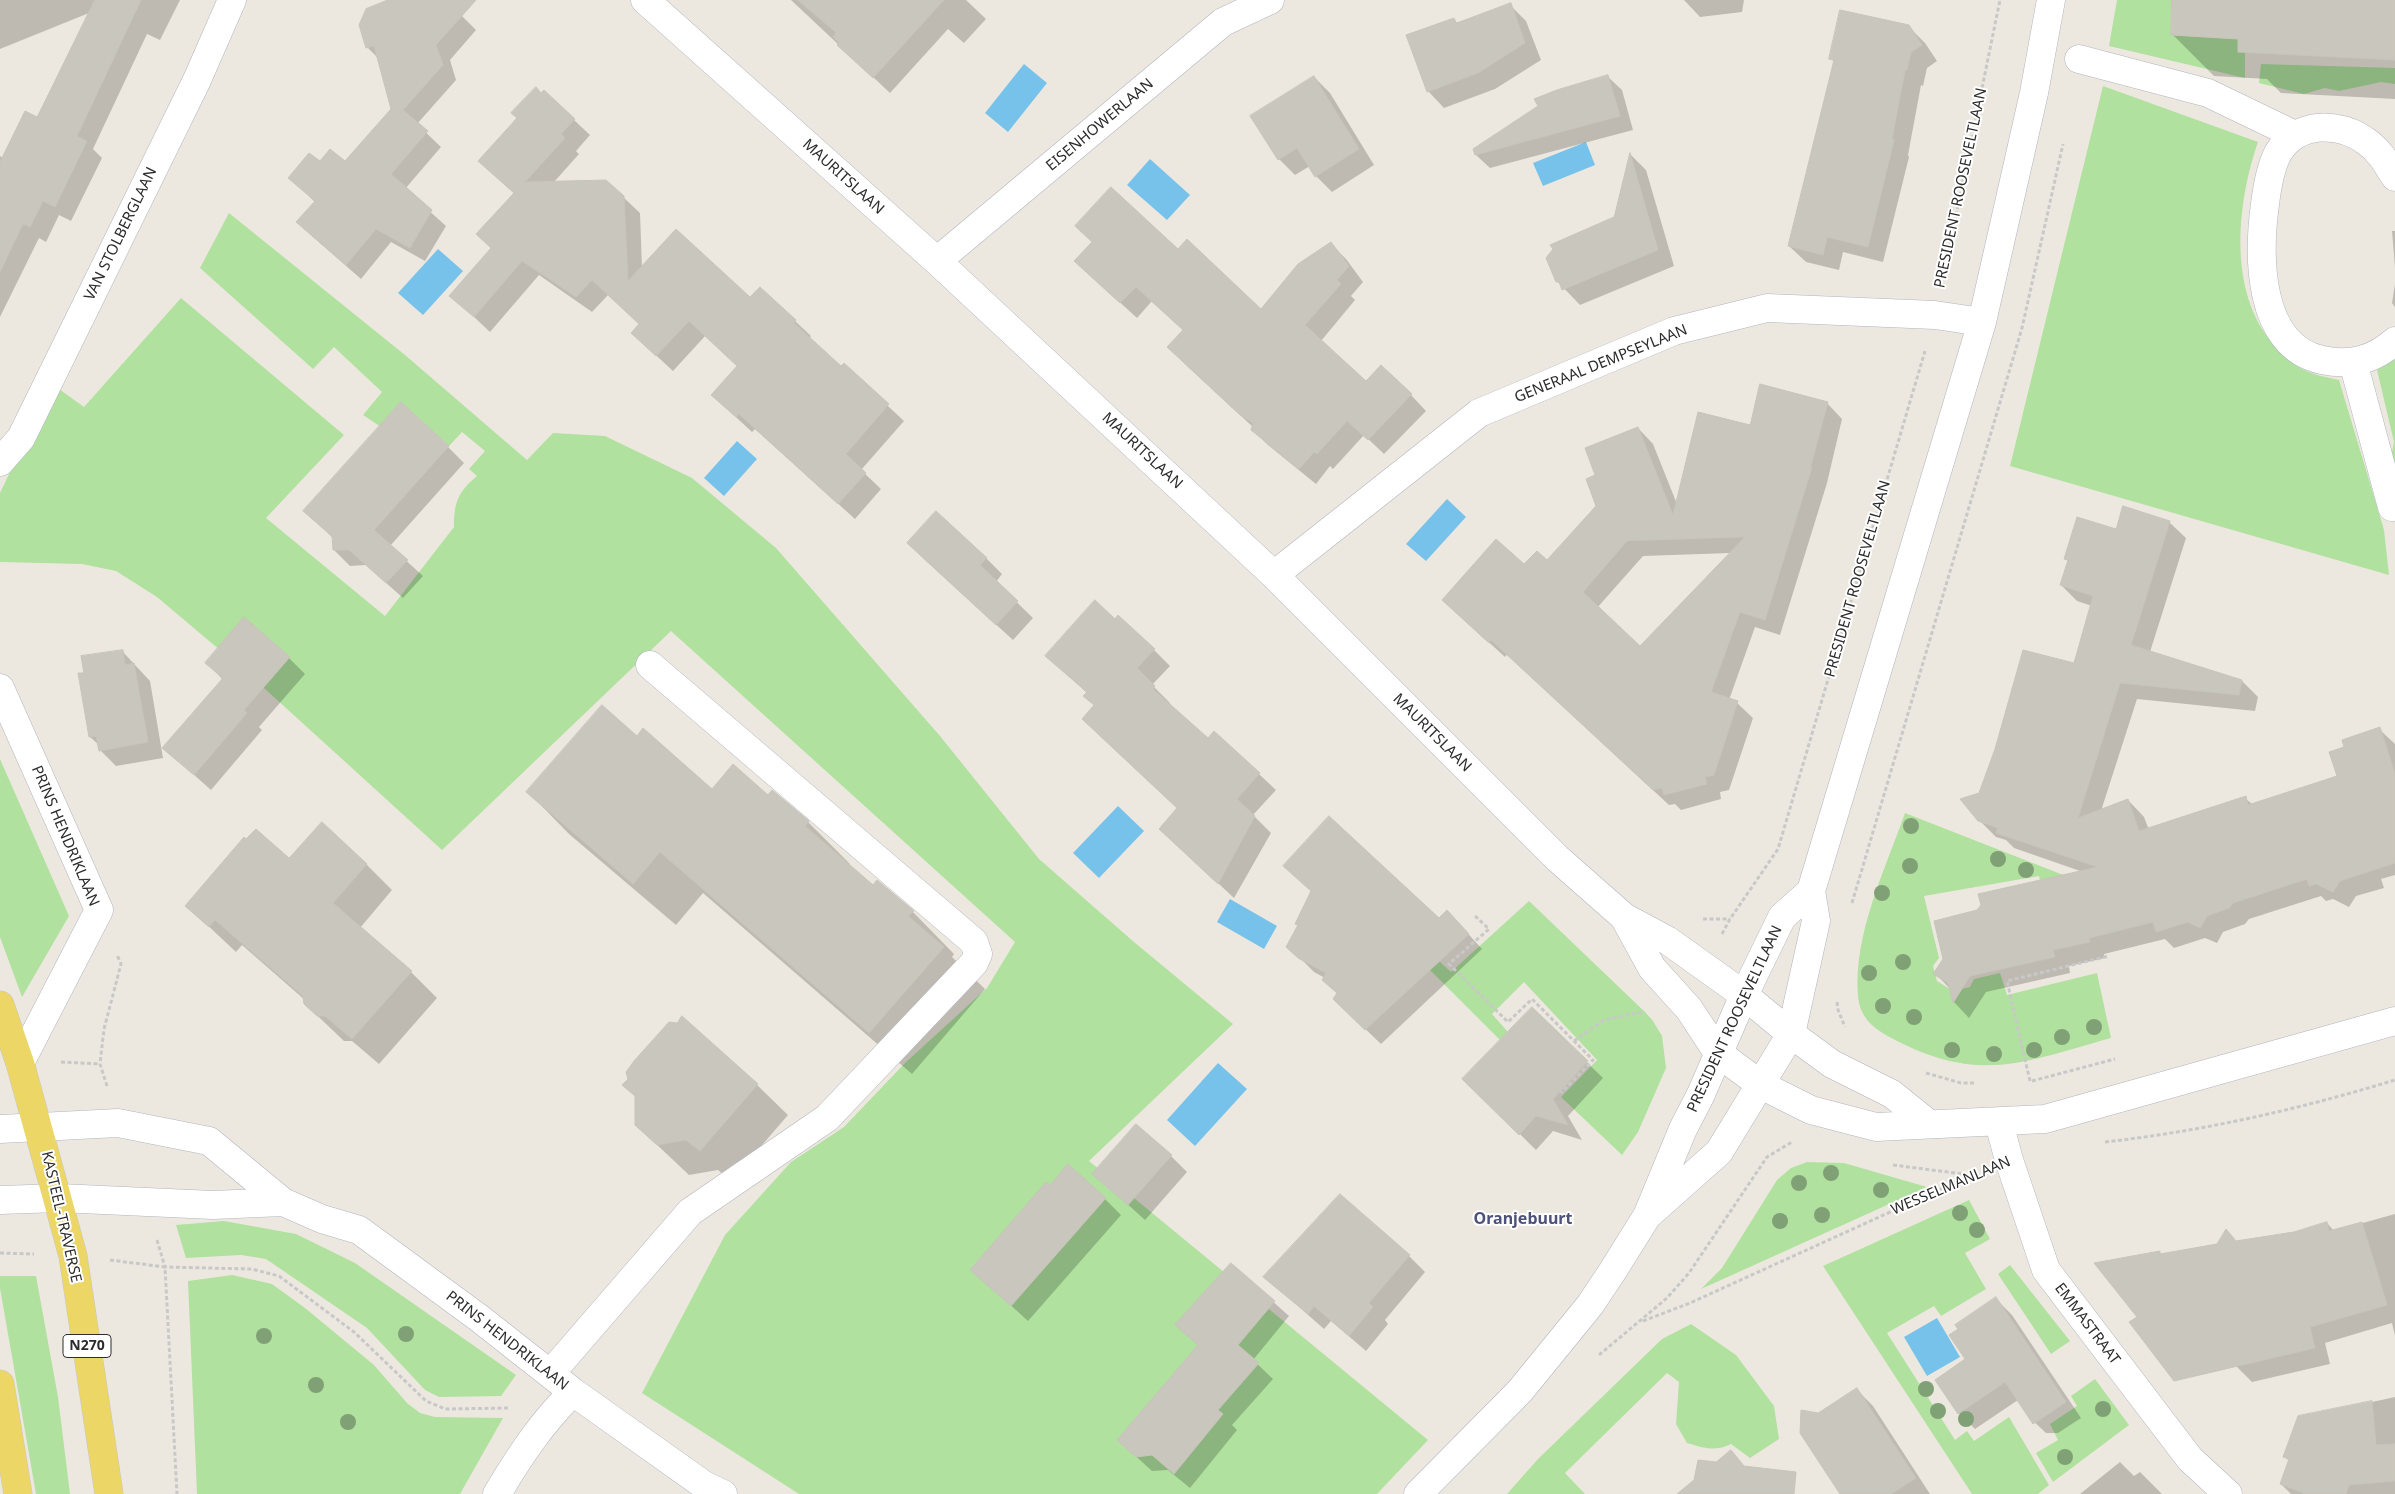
<!DOCTYPE html>
<style>
body{margin:0}
canvas{display:block;background:#ede8df}
</style>
<canvas width="2395" height="1494"></canvas>
<script>
const ctx = document.querySelector('canvas').getContext('2d');
ctx.lineJoin = 'round';
function fill(path, color) { ctx.fillStyle = color; ctx.fill(path, 'evenodd'); }
function trace(path, color, width, dash) { ctx.strokeStyle = color; ctx.lineWidth = width; ctx.lineCap = dash ? 'butt' : 'round'; ctx.setLineDash(dash || []); ctx.stroke(path); }
function write(font, color, halo, rows, align = 'center') {
  ctx.font = font + ' "Noto Sans",sans-serif'; ctx.lineWidth = 4; ctx.setLineDash([]); ctx.textBaseline = 'middle'; ctx.strokeStyle = halo; ctx.fillStyle = color; for (const [text, x, y, turn = 0] of rows) {
    ctx.save(); ctx.translate(x, y); ctx.rotate((+turn || 0) * Math.PI / 180); ctx.textAlign = isNaN(turn) ? turn : align; if (halo) ctx.strokeText(text, 0, 0); ctx.fillText(text, 0, 0); ctx.restore();
  }
}
fill(new Path2D(`
 M2117,0H2172L2171,35L2238,39V52H2245V78L2109,46Z
 M2261,64L2395,68V84L2381,82L2339,91L2325,88L2304,94L2259,83Z
 M2103,86L2258,142C2236,205 2227,298 2278,349C2285,356 2293,365 2302,369C2313,375 2326,377 2339,380L2384,530L2389,575L2010,466Z
 M229,213L405,355L527,460L553,433L605,436L692,478L776,548L940,736L1039,859L1134,942L1233,1024L1089,1161L1428,1440L1377,1494H799L642,1393L725,1235L791,1162L844,1127L904,1064L987,988L1015,942L671,631L442,850L253,678L157,597L116,571L82,564L0,562V493L52,384L84,407L181,298L344,435L266,518L385,616L454,527C454,502 458,492 477,476L469,469L485,451L462,432L449,446L416,416L396,437L363,415L382,392L334,347L313,369L200,268Z
 M2395,359V477L2387,479L2394,442L2377,370Z
 M0,759L69,916L22,997L0,937Z
 M1905,813L2094,887L2041,886L2039,876L1924,896L1939,958L1933,966L1937,981L1953,991L1970,987L1974,979L2000,973L2007,995L2097,973L2111,1038C2024,1062 1981,1084 1895,1040C1876,1030 1860,1020 1858,996C1853,935 1885,870 1905,813Z
 M1529,901L1645,1012L1653,1021L1662,1036L1666,1068L1638,1132L1622,1155L1561,1097L1597,1060L1524,982L1492,1014L1508,1032L1500,1040L1430,970L1439,961L1451,972Z
 M1807,1162L1844,1163L1927,1187L1701,1289L1722,1268L1777,1180L1791,1168Z
 M1969,1200L1990,1239L1965,1253L1986,1289L1941,1316L1934,1306L1887,1333L1955,1440L1967,1431L1974,1441L2009,1417L2049,1485L2038,1494H1972L1823,1266Z
 M224,1221L296,1234L355,1263L516,1375L501,1396L439,1397L425,1390L367,1328L266,1259L241,1255L186,1258L176,1225Z
 M2010,1265L2070,1341L2051,1354L1998,1274Z
 M232,1275L272,1284L305,1308L374,1365L407,1403L420,1413L435,1417L503,1418L460,1494H197L188,1281Z
 M0,1276H36L58,1397L70,1494H36L0,1288Z
 M1691,1324L1736,1355L1774,1406L1779,1439L1750,1458L1731,1444C1716,1452 1703,1448 1687,1443L1676,1424L1679,1382L1667,1373L1565,1473L1585,1494H1507L1538,1459L1662,1339Z
 M2095,1379L2129,1425L2053,1482L2036,1453L2058,1440L2050,1424L2077,1406L2071,1396Z`), '#b0e19e');
fill(new Path2D(`
 M1024,64L1047,83L1008,132L985,113Z
 M1586,142L1595,165L1543,186L1533,163Z
 M1150,159L1190,195L1167,220L1127,185Z
 M438,249L463,271L423,315L398,293Z
 M737,441L757,459L724,496L704,478Z
 M1447,499L1466,517L1426,561L1406,544Z
 M1118,806L1144,831L1099,878L1073,853Z
 M1230,899L1277,926L1264,949L1217,922Z
 M1218,1063L1247,1089L1195,1146L1167,1120Z
 M1937,1318L1960,1357L1927,1376L1904,1337Z`), '#77c2ea');
fill(new Path2D(`
 M0,0H180L160,40L147,34L93,149L102,158L71,221L59,215L46,242L39,238L0,317V156L3,158L37,118L89,13L0,49Z
 M393,0H446L476,30L450,60L456,80L417,124L441,147L405,189L446,226L425,261L391,242L361,279L312,236L315,202L290,178L320,163H346L393,109L379,59L367,47Z
 M791,0H966L986,19L964,43L948,29L890,93Z
 M1684,0H1744L1742,12L1700,17Z
 M2173,0H2395V99L2281,93L2267,79L2214,76L2172,34Z
 M1510,5L1526,21L1541,60L1495,89L1444,108L1428,91L1454,19L1458,24Z
 M1908,26L1925,43L1937,61L1927,68L1923,86L1921,85L1908,155L1909,157L1883,262L1843,252L1839,270L1806,262L1789,246L1834,62L1831,58Z
 M1314,77L1330,93L1374,165L1332,192L1316,176L1310,166L1295,175L1279,159L1252,116Z
 M1608,77L1622,90L1633,130L1490,168L1476,155L1474,150Z
 M574,120L590,135L576,151L579,154L554,182L623,197L640,213L642,268L751,299L795,321L811,336L809,338L841,368L844,365L904,421L861,470L881,489L855,519L755,429L752,432L712,395L738,366L706,335L673,371L648,348L640,324L608,295L592,312L539,275L490,332L457,301L492,248L515,194L496,176Z
 M1631,155L1646,170L1674,266L1580,305L1557,281L1615,218Z
 M2392,231H2395V268Z
 M1331,244L1346,259L1363,282L1351,296L1355,300L1321,341L1366,383L1411,395L1426,411L1384,454L1364,435L1333,469L1330,466L1316,484L1268,445L1252,429L1253,427L1184,363V330L1152,301L1137,318L1091,276L1178,250L1261,311Z
 M2395,284V307L2392,303Z
 M1827,403L1842,419L1827,483L1780,635L1755,627L1729,700L1737,703L1753,718L1729,790L1720,792L1721,799L1681,810L1675,804L1669,805L1507,654L1505,657L1459,615L1524,566L1547,562L1598,506L1597,476L1638,428L1653,444L1677,504L1751,427ZM1731,553L1640,648L1597,608L1643,556Z
 M448,447L464,463L390,546L423,576L403,598L366,565L350,566L334,550L333,538L304,511Z
 M2169,522L2186,538L2150,652L2242,681L2258,697L2255,711L2137,699L2101,811L2128,800L2144,817L2149,830L2245,798L2253,805L2338,776L2346,748L2379,729L2395,744V875L2381,879L2384,888L2356,896L2349,907L2333,899L2326,901L2321,896L2249,919L2245,924L2223,932L2217,943L2205,938L2174,948L2165,939L2104,954L2105,958L2069,966L2070,973L1986,992L1969,1018L1954,1002L1951,990L1935,973L1982,905L2083,872L2014,848L2006,840L1996,837L1979,820L1980,794L2075,664L2092,606L2077,601L2061,585L2069,562L2066,559L2117,531Z
 M986,558L1002,574L996,582L1033,618L1013,640L924,559Z
 M1115,621L1154,650L1170,666L1152,685L1170,703L1169,705L1208,740L1214,732L1276,790L1253,815L1271,833L1234,898L1177,845L1179,809L1095,706L1087,693L1047,656Z
 M122,651L150,681L163,758L116,766L100,750L99,745L90,737L85,674Z
 M289,658L305,674L259,727L262,730L211,790L164,748L223,680L207,663Z
 M637,738L712,791L769,796L808,822L850,864L848,865L873,887L913,912L954,954L952,957L985,989L912,1074L703,893L676,925L569,834L528,792Z
 M289,859L366,864L392,890L360,928L411,972L437,998L379,1064L352,1041H344L305,1004V1000L242,945L236,952L187,906Z
 M1439,919L1461,926L1482,949L1381,1044L1334,999L1338,994L1325,978L1314,972L1288,946L1299,926L1296,924Z
 M1532,1009L1603,1078L1568,1116L1582,1140L1553,1131L1536,1150L1464,1079Z
 M630,1079L757,1085L788,1115L731,1181L718,1170L689,1175L636,1125V1097Z
 M1171,1156L1187,1172L1145,1220L1094,1174Z
 M1050,1187L1105,1199L1121,1215L1028,1321L972,1270Z
 M2395,1214V1336L2392,1323L2325,1343L2330,1364L2252,1382L2236,1366L2172,1356L2159,1252L2162,1255L2294,1233L2327,1223L2334,1231Z
 M1409,1256L1425,1272L1385,1320L1388,1324L1366,1351L1331,1321L1324,1329L1265,1277Z
 M1231,1264L1289,1316L1253,1360L1273,1379L1232,1425L1237,1430L1190,1488L1168,1470L1152,1471L1118,1440L1199,1346L1177,1325Z
 M1996,1299L2012,1315L2081,1418L2058,1433H2046L2029,1417L2018,1400L1975,1429L1959,1413L1967,1360Z
 M1857,1390L1873,1406L1930,1494H1842L1819,1414Z
 M2395,1397V1494H2291L2281,1484L2290,1462L2285,1457L2299,1418Z
 M2120,1462L2134,1476L2140,1472L2162,1494H2080Z`), '#0003');
const building = new Path2D(`
 M95,0H141L77,136L87,141L55,207L43,201L30,227L23,224L0,272V162L25,111L37,117Z
 M388,0H476L436,45L443,65L403,110L428,131L391,174L432,210L410,248L376,229L346,265L296,222L315,201L288,178L309,153L320,161L330,149L345,161L391,109L374,46L366,48L359,25L366,9Z
 M798,0H944L873,78L837,45L839,43L833,37L836,33Z
 M2172,0H2395V60L2238,52V39L2171,35Z
 M1511,3L1525,43L1478,73L1427,92L1406,35L1454,18L1456,23Z
 M1840,10L1909,25L1922,45L1911,52L1907,70H1905L1892,139L1894,140L1868,247L1827,237L1823,255L1788,246L1834,60L1829,59Z
 M1608,75L1620,116L1475,155L1473,149L1538,106L1534,99L1557,90Z
 M1314,76L1359,149L1315,177L1297,148L1278,160L1250,116Z
 M536,87L541,93L544,90L575,119L561,134L565,138L525,182L606,180L624,196L628,281L676,229L750,297L760,287L796,320L794,323L841,366L844,363L889,404L846,454L866,473L838,504L739,414L736,417L711,395L737,366L689,321L656,356L631,333L639,324L592,280L576,297L522,261L474,317L449,296L491,248L476,234L514,193L478,161L517,118L511,113Z
 M1630,153L1658,250L1562,290L1559,282H1556L1546,258L1553,249L1550,245L1614,217Z
 M1111,187L1178,249L1187,239L1261,309L1298,264L1331,242L1349,266L1337,280L1341,284L1305,325L1366,381L1381,365L1412,394L1368,440L1347,421L1317,454L1314,452L1299,469L1251,430L1253,423L1239,414L1167,347L1183,330L1136,287L1120,303L1074,261L1092,242L1075,226Z
 M1760,384L1828,402L1810,469L1812,467L1765,620L1740,612L1711,692L1738,701L1714,775L1705,777L1707,784L1664,795L1662,788L1653,790L1491,640L1489,643L1442,600L1496,539L1524,564L1537,551L1547,560L1596,506L1586,479L1595,475L1585,448L1638,427L1673,515L1698,412L1750,425ZM1745,537L1640,646L1583,592L1627,541Z
 M401,402L449,446L374,530L408,560L386,583L349,550H333L332,536L303,511Z
 M2123,506L2170,521L2131,645L2242,680L2239,695L2120,683L2078,818L2128,799L2139,831L2246,796L2248,805L2337,776L2329,752L2344,747L2342,740L2380,727L2395,774V863L2340,881L2333,892L2316,884L2309,886L2307,879L2233,903L2229,908L2207,916L2200,928L2188,922L2156,932L2153,922L2089,938L2090,942L2053,950L2055,957L1970,976L1953,1003L1948,983L1933,974L1943,959L1934,921L1977,910L1981,905L1978,894L2098,867L1996,833L1998,828L1978,821L1960,799L1979,793L1995,749L2023,650L2074,663L2093,596L2060,585L2068,560L2064,559L2077,517L2116,529Z
 M936,511L987,558L980,565L1018,601L996,625L907,543Z
 M1095,600L1115,619L1118,615L1155,649L1137,668L1155,686L1153,689L1208,738L1214,731L1260,773L1237,799L1255,816L1218,884L1159,829L1177,808L1082,719L1094,705L1083,696L1087,692L1045,656Z
 M244,617L290,657L244,710L247,713L194,775L162,748L223,678L205,663Z
 M123,650L125,665L134,663L148,742L99,751L96,736L89,737L78,673H84L81,656Z
 M602,705L637,736L643,728L712,789L733,764L768,795L772,790L809,821L805,826L873,885L877,880L914,911L908,916L944,947L869,1033L660,852L633,884L526,792Z
 M1329,816L1439,918L1447,910L1469,934L1365,1030L1333,999L1337,993L1322,980L1326,973L1298,958L1286,947L1298,925L1295,924L1311,891L1283,866Z
 M322,822L367,864L333,903L412,971L352,1039L325,1016H317L304,1004L303,996L215,920L209,927L185,906L244,837L246,839L256,829L289,858Z
 M1532,1007L1588,1061L1553,1099L1568,1125L1536,1116L1519,1135L1462,1079Z
 M682,1016L758,1084L700,1151L686,1140L657,1145L635,1125V1096L622,1085L628,1079L626,1072L634,1061L669,1022L677,1023Z
 M1136,1124L1172,1155L1128,1205L1092,1174Z
 M1068,1164L1106,1198L1011,1306L970,1270L1046,1182L1050,1185Z
 M1340,1194L1410,1255L1369,1303L1373,1307L1349,1336L1314,1306L1308,1314L1263,1277Z
 M2327,1222L2329,1231L2362,1222L2387,1305L2310,1327L2315,1348L2174,1381L2129,1322L2137,1317L2094,1263L2160,1251V1254L2217,1244L2226,1229L2236,1241L2294,1232Z
 M1231,1263L1275,1301L1238,1345L1259,1363L1218,1410L1223,1414L1174,1474L1152,1455L1136,1457L1117,1440L1198,1345L1175,1325Z
 M1996,1297L2066,1402L2033,1424L2005,1382L1958,1414L1935,1380L1965,1359L1949,1335L1958,1329L1955,1325Z
 M1857,1388L1916,1478L1891,1494H1840L1800,1433L1801,1410L1818,1413Z
 M2372,1401L2376,1445L2395,1444V1481L2349,1485L2346,1494H2306L2280,1484L2289,1459L2283,1457L2298,1416Z
 M1731,1450L1744,1466L1796,1472L1794,1494H1677L1694,1480L1698,1460L1716,1462Z`);
fill(building, '#c9c6bd');
trace(building, '#c8c4b9', 1);
const minor = new Path2D(`
 M645,0L937,261L1274,575L1557,858L1624,917L1667,940L1744,995L1791,1034L1832,1064L1892,1094L1929,1124
 M2079,59L2208,93L2295,135
 M2395,177C2387,164 2380,151 2367,142C2340,121 2297,121 2278,153C2270,168 2267,188 2265,204C2258,255 2257,346 2322,360C2351,366 2373,360 2395,341
 M937,261L1223,22L1270,0
 M2353,362L2392,507L2395,506
 M0,462L21,438L197,80L232,0
 M1274,575L1479,413L1674,331L1767,308L1935,315L1982,322
 M0,688L99,910L20,1063
 M1624,917L1652,968L1689,1009L1718,1053L1761,1085L1811,1110L1876,1127L2045,1119L2395,1021
 M1999,1123L2009,1160L2046,1270L2190,1459L2228,1494
 M0,1129L118,1123L209,1141L283,1202L322,1219L359,1230L479,1318L573,1392L704,1485L723,1494
 M0,1200L59,1198L213,1205L283,1202
 M1647,1216L1719,1152L1791,1034L1816,921L1811,891L1982,322L2034,93L2051,0
 M550,1374L690,1212L827,1118L974,963L978,954L974,942L650,665
 M497,1494C519,1457 542,1422 573,1392
 M1418,1494L1520,1391L1590,1305L1612,1272L1647,1216L1683,1129L1701,1094L1744,995L1782,917L1811,891`);
const major = new Path2D(`
 M0,1005L20,1063L73,1256L109,1494
 M0,1384L18,1494`);
trace(minor, '#b2b4bf', 29);
trace(major, '#c8c8c8', 29);
trace(new Path2D(`
 M1943,279L2000,0
 M1852,903L2022,328L2063,144
 M1475,916L1489,929L1449,964L1508,1022L1532,999L1593,1060L1561,1093
 M1703,919H1730
 M1722,934L1730,919L1778,849L1925,351
 M1837,1002L1838,1010L1845,1027
 M1574,1041L1604,1020L1643,1012
 M61,1062L100,1064
 M1926,1073L1961,1083H1976
 M2030,1081L2007,981L2109,956
 M2032,1081L2115,1059
 M107,1086L100,1064L104,1029L121,964L117,955
 M2105,1142C2204,1131 2300,1109 2395,1080
 M1893,1165L1971,1175
 M157,1240L165,1267L252,1269L279,1276L354,1332L426,1401L445,1409L509,1408
 M0,1253L34,1254
 M110,1260L165,1267L177,1494
 M1643,1321L1690,1303L1976,1173
 M1599,1355L1667,1298L1689,1273L1767,1157L1792,1142`), '#c8c8c8', 3, [4, 2.5]);
trace(minor, '#fff', 28);
trace(major, '#ebd666', 28);
ctx.fillStyle = '#80a175';
for (const [x, y] of [
 [1911,826],
 [1998,859],
 [1910,866],
 [2026,870],
 [1882,893],
 [1903,962],
 [1869,973],
 [1883,1006],
 [1914,1017],
 [2094,1027],
 [2062,1037],
 [1952,1050],
 [2034,1050],
 [1994,1054],
 [1831,1173],
 [1799,1183],
 [1881,1190],
 [1960,1213],
 [1822,1215],
 [1780,1221],
 [1977,1230],
 [406,1334],
 [264,1336],
 [316,1385],
 [1926,1389],
 [2103,1409],
 [1938,1411],
 [1966,1419],
 [348,1422],
 [2065,1457]
]) { ctx.beginPath(); ctx.arc(x, y, 8, 0, 2 * Math.PI); ctx.fill(); }
for (const [x, y, w] of [
 [87,1346,48]
]) { const box = new Path2D(); box.roundRect(x - w / 2, y - 11.5, w, 23, 4); ctx.fillStyle = '#fff'; ctx.fill(box); trace(box, '#2c2c2c', 1); }
write('bold 14px', '#2c2c2c', null, [
 ["N270",87,1346]
]);
write('15px', '#2c2c2c', '#fff', [
 ["EISENHOWERLAAN",1100,125,-40],
 ["MAURITSLAAN",843,177,42],
 ["PRESIDENT ROOSEVELTLAAN",1961,188,-78],
 ["VAN STOLBERGLAAN",121,234,-64],
 ["GENERAAL DEMPSEYLAAN",1601,364,-22],
 ["MAURITSLAAN",1142,451,43],
 ["PRESIDENT ROOSEVELTLAAN",1858,579,-74],
 ["MAURITSLAAN",1432,733,45],
 ["PRINS HENDRIKLAAN",65,836,67],
 ["PRESIDENT ROOSEVELTLAAN",1735,1019,-65],
 ["WESSELMANLAAN",1951,1186,-23],
 ["KASTEEL-TRAVERSE",61,1217,77],
 ["EMMASTRAAT",2087,1324,53],
 ["PRINS HENDRIKLAAN",507,1341,38]
]);
write('bold 16px', '#4e527b', '#fff', [
 ["Oranjebuurt",1523,1219]
]);
</script>
